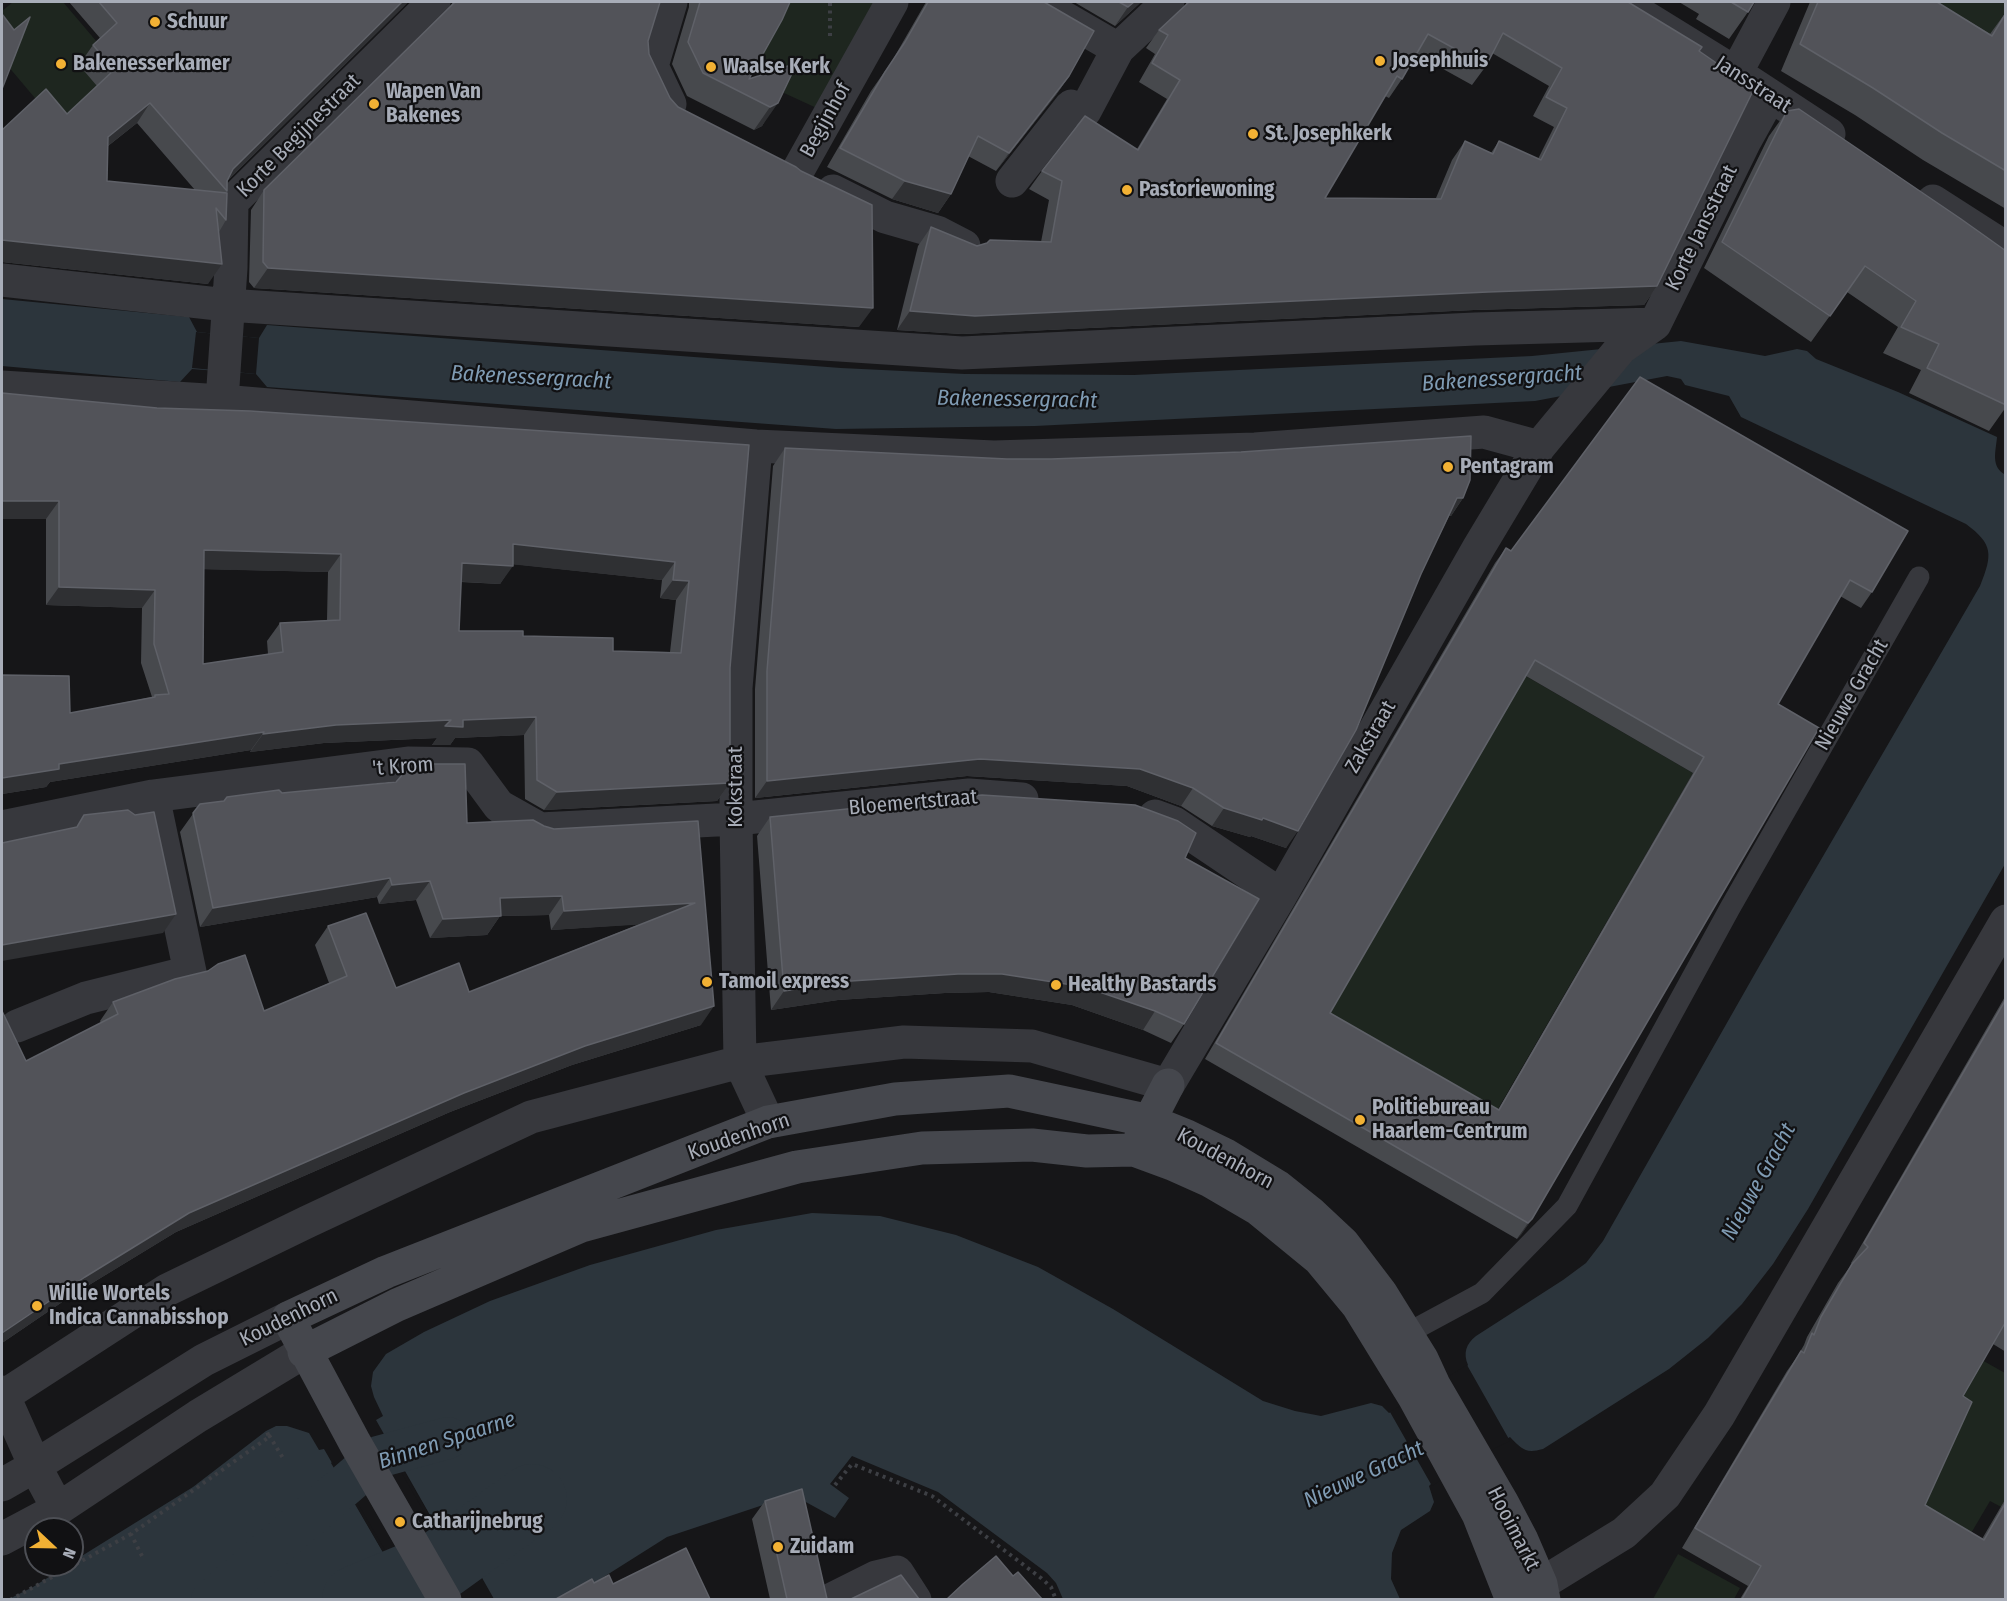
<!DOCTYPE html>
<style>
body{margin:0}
#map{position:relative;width:2007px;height:1601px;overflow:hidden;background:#161618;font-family:"Fira Sans Condensed",sans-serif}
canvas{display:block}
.frame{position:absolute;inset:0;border:3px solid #a8adb8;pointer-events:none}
.north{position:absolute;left:24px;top:1517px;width:60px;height:60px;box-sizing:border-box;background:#111113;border:2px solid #4d4f55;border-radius:50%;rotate:112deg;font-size:16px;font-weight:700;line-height:24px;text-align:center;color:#a8adb8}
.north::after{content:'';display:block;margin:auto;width:21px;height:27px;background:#f2b134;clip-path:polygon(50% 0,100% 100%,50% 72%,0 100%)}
</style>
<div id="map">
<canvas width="2007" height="1601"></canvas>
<div class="frame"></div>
<div class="north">N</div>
</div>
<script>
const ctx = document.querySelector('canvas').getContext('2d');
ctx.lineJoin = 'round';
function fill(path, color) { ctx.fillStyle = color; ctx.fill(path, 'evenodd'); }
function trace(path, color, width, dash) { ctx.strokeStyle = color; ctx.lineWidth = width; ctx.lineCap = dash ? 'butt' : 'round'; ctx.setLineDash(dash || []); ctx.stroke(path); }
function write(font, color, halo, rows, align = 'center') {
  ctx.font = font + ' "Fira Sans Condensed",sans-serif'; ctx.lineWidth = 4.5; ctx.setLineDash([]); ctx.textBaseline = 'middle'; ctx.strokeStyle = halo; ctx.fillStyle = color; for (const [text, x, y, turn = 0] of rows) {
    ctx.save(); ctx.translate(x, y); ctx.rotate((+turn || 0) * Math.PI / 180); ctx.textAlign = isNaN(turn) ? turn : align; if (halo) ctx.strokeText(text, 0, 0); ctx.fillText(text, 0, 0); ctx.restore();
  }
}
fill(new Path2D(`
 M13,2H63L120,69L56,123L2,59V11Z
 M786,2H881L821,110L784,93L787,83L756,68Z
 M1912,2H2005V75Z
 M1524,675L1693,773L1488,1126L1319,1029Z
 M1980,1359L2005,1373V1509L1990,1501L1970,1535L1822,1471Z
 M1678,1554L1740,1588L1734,1599H1653Z`), '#1e261f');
fill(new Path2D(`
 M2,299L189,317L197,332L259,338L267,325L841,368L965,374L1134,375L1532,356L1681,341L1765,356L1797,349L1807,351L1816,359L1898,392L1997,437C1996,451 1990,467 2006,475L2005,864L1808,1209L1773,1264L1742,1304L1708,1338L1669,1369L1543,1449C1525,1454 1522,1449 1510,1437L1433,1482L1429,1486L1434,1502L1430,1511L1401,1530L1392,1553L1391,1579L1400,1599H1063L1056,1583L1047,1573L938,1492L852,1456L830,1484L849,1498L835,1518L793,1495L667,1537L591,1585L557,1599H494L481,1576L468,1582L376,1420L383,1416L374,1397L371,1386L373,1372L386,1354L424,1332L490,1301L590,1265L716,1230L812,1213L880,1216L956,1235L1038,1267L1113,1309L1263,1401L1295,1411L1321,1416L1371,1403L1382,1406L1389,1413L1463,1370L1468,1365C1463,1353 1466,1344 1476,1336L1563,1280L1586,1263L1603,1241L1761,963L1980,586C1993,554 1993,544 1966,524L1741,417L1729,396L1685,385L1681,379L1667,376L1535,401L1035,426L836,429L267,387L256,374L192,369L180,382L2,366Z
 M276,1426H287L309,1433L319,1450L324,1449L410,1599L7,1600L33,1587L68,1565H72V1562L193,1487L266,1431Z`), '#2c353c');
fill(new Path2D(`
 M196,332L259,338L256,374L192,368Z
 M1467,1365L1510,1441L1471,1460L1432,1486L1390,1412Z
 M379,1434H383L468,1582L466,1584Z
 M333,1461L413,1598V1600L410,1599L331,1463Z`), '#161618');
trace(new Path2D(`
 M212,1600L378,1457L448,1438`), '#2c353c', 42);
trace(new Path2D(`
 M357,1600L439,1566L532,1499`), '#2c353c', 70);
trace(new Path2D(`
 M830,36V2
 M835,1485L852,1464L932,1496L1041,1578L1051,1587L1056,1600
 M142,1556L131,1534L269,1437L267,1432L283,1458
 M10,1600L131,1534`), '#3d3f44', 4, [3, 4.5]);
trace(new Path2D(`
 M1406,1334L1482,1293L1567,1206L1730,908L1919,577`), '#37383d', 21);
trace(new Path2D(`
 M1037,2L1118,49
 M1621,2L1736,73L1829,134
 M1736,73L1774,2
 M670,104L652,66L671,2
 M796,174L892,2
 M1012,181L1071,106L1085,111L1118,49L1168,2
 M833,191L885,217L937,232L964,246
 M1933,201L2006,248
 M2,280L227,305L962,353L1475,329L1655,324
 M2,387L222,401L756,446L994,457L1255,449L1484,432L1539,447
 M222,401L231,268L232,202L434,2
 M756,446L736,688V819L740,1062L768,1122
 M1155,816L1174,823L1281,895
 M2,827L153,796L408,763L468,764L499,806L540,829L736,819L969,795L1022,799
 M17,1026L86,998L190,972L153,796
 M2,1392L35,1466L58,1509
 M2,1397L167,1290L307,1222L531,1117L740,1062L904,1042L1032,1046L1168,1085L1281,895L1479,547L1539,447L1621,348L1655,324L1745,141L1770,96
 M2,1485L35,1466L204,1360L288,1318
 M2,1539L58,1509L198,1416L304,1352
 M1541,1584L1624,1533L1665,1495L1719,1415L2006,921
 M830,1600L876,1577L897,1572L915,1600`), '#37383d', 33);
trace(new Path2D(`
 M1140,1139L1168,1085
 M304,1352L397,1305L581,1226L797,1167L922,1148L1032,1145L1087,1151L1134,1150L1172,1164L1210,1181L1258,1209L1319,1259L1358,1306L1414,1397L1478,1514L1512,1600
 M445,1600L355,1443L288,1318L386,1272L768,1122L895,1099L1009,1091L1150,1121L1187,1136L1226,1155L1277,1186L1312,1214L1343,1243L1381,1293L1422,1359L1434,1385L1502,1502L1522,1540L1541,1584L1544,1600`), '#45474d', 33);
fill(new Path2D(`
 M69,2H408L228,180L227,191L226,193V220L219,232L208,284L2,262V130L67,114L97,86L79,65L93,45L100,38ZM137,123L195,190L107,181L108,146Z
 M452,2H660L648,41L649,54L670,98L859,327L254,288L249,282L251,210L264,190L452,4Z
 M689,2H790L749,79L797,63L762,126L754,130L687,96L672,64L689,7Z
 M926,2H1044L1069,76L1056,95L996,171L968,156L951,194L938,213L892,199L827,167L871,91L892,61Z
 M1074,2H1141L1115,26Z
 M1186,2H1628L1699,51L1657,286L1644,305L1474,310L962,334L897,330L918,246L931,227L977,246L1041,242L1049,200L1029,189L1042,171L1137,149L1167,99L1139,82L1155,54L1146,48L1159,30L1186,5ZM1492,53L1549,86L1533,116L1554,127L1538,159L1499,141L1491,153L1465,141L1452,160L1436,198H1325L1385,96L1389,98L1402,79L1416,54L1472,85L1486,66Z
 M1679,2H1754L1748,12L1729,39L1696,19L1699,14Z
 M1810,2H1937L1990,34L2006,12V209L1923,160L1855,115L1781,71Z
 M1787,111L2006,251V407L1989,431L1909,393L1921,370L1883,353L1898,327L1847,292L1811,342L1704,268L1769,136Z
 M1640,377L1872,592L1861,608L1840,596L1778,704L1532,1219L1517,1239L1205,1059L1495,563L1506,548L1511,551ZM1526,676L1693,773L1498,1110L1330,1013Z
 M2,393L157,408L749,445L730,668V783L717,801L544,810L525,799L524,735L455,738L450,745H432L437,738L324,743L250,752L251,750L50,782L46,787L2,794V675L70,713L152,697L141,663L142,608L46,605V519H2ZM513,564L662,580L660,598L676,600L670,652L613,651L523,636L459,631L461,582L500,584ZM204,569L328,572L327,620L280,623L267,641L268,654L203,664Z
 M785,448L1463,498L1451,516H1449L1286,848L1251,836L1250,837L1212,826L1181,806L1127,786L967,776L755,798V689L773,466Z
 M282,793L467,823L544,826L554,829L698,821L701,1025L572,1065L450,1112L176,1232L71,1296L2,1343V1011L26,1061L101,1023L100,1021L113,1002L264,1011L329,983L315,945L328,926L396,988L469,992L640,924L551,930L549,915L500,916L487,935L430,938L416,900L379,904L377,897L200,927L180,832L200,804Z
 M770,817L1185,858L1184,1024L1171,1043L1143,1030L1072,1005L989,992L945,993L838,1000L771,1010L757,836Z
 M2006,995V1352L1993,1344L1963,1396L1925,1505L1982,1539L2006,1498V1599H1740L1748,1586L1682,1548L1787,1371L1797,1357L1804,1345L1807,1337L1838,1283L1852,1264L1851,1263Z
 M765,1501L827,1599H770L752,1519Z`), '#47494d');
fill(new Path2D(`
 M402,2H408L222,186L233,169Z
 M1134,2H1141L1115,26L1128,7Z
 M1069,76L1056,95L996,171L1009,153Z
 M150,103L137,123L95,156L108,137Z
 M778,103L762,126L754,130L770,107Z
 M905,181L951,194L938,213L892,199Z
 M2,240L222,264L208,284L2,262Z
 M268,268L873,308L859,327L254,288Z
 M1657,286L1644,305L1474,310L962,334L897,330L910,311Z
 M1457,498H1463L1451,516L1445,515Z
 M2,501H59L46,519H2Z
 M513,544L675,562L662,580L500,563Z
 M204,550L341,554L328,572L191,569Z
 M462,563L513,566L500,584L450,581Z
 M673,580L689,581L676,600L660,598Z
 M59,587L155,590L142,608L46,605Z
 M536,717L524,735L455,738L450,745H432L437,738L324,743L250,752L263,734L336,725Z
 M264,732L251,750L50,782L46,787L2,794V778L59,764Z
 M980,759L1140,769L1193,788L1181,806L1127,786L967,776L755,798L767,781Z
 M730,783L717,801L544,810L557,792Z
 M1224,808L1263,818L1298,831L1286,848L1251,836L1250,837L1212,826Z
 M390,878L377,897L200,927L213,908Z
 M430,881L416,900L379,904L392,885Z
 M562,896L549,915L500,916L487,935L430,938L443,919L500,898Z
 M695,903L681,922L551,930L564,911Z
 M176,914L163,933L2,961V945Z
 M958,974H1002L1085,987L1155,1011L1143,1030L1072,1005L989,992L945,993L838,1000L771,1010L784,991L851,981Z
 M714,1006L701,1025L572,1065L450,1112L176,1232L71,1296L2,1343V1333L85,1277L189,1213L464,1093L585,1046Z
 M1532,1219L1521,1235L1517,1239L1528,1223Z`), '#2f3033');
const building = new Path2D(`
 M99,2H402L233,169L227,181V191L150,103L108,137L107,181L227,193L226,220L216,208L222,264L2,240V130L46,89L67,114L114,70L93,45L117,23Z
 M455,2H660L648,41L649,54L670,98L678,107L796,167L801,171L872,205L873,308L268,268L263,262L264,190Z
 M700,2H790L782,20L749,79L797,63L778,103L770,107L703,73L688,42Z
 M928,2H1044L1094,31L1069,76L1009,153L978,136L951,194L905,181L840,148L885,72L905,42Z
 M1119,2H1134L1128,7Z
 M1189,2H1628L1702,47L1699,51L1754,89L1657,286L1488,292L975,316L910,311L931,227L977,246L987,243L990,240L1051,242L1062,181L1042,171L1085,116L1138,150L1180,80L1152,63L1168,35L1159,30ZM1503,33L1562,68L1546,97L1567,108L1541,160L1499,141L1493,154L1465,141L1441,199L1325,198L1397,76L1402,79L1428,34L1486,66Z
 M1731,2H1754L1748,12Z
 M1818,2H1937L1992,36L2006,13V171L1942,133L1873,88L1800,44Z
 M2,14L14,30L30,17L2,89Z
 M1799,109L1961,219L2006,251V405L1927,368L1939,344L1901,327L1916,301L1865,266L1830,316L1722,242L1787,111Z
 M1640,377L1908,531L1872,592L1850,580L1778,704L1819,728L1532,1219L1528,1223L1216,1043L1506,548L1511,551ZM1535,660L1704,757L1499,1110L1330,1013Z
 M2,393L157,408L250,411L749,445L730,668V783L557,792L537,780L536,717L463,720V727L445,726L451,720L336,725L263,734L264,732L59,764V769L2,778V675L69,676L70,713L155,697V695L169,694L154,644L155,590L59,587V501H2ZM513,544L675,562L673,580L689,581L681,653L613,651V638L523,636V631H459L462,563L513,566ZM204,550L341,554L340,620L280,623L283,652L203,664Z
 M1471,436L1470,480L1463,498H1457L1421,574L1356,730L1298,831L1263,818L1262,820L1224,808L1193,788L1140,769L980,759L767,781V671L785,448L1007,459H1051L1241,452Z
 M412,764H465L467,823L533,820L544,826L554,829L698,821L714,1006L585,1046L464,1093L189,1213L85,1277L2,1333V1011L26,1061L118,1014L113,1002L175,979L208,971L218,964L245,955L264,1011L347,976L328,926L366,913L396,988L459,963L469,992L695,903L564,911L562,896L500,898L501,916L443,919L430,881L392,885L390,878L213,908L193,813L200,804L224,801L227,797L279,790L282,793L396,782Z
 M982,795L1135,805L1178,821L1196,833L1185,858L1259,899L1184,1024L1155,1011L1085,987L1002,974H958L851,981L784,991L770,817Z
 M128,810L135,815L154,812L176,914L2,945V843L77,827L84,815Z
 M2006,999V1324L2005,1323L1963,1396L1972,1402L1925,1505L1984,1540L2006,1502V1599H1742L1761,1566L1695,1528L1801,1351L1804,1353L1812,1333L1814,1335L1821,1317L1852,1264L1868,1247L1864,1243Z
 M802,1489L827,1599H787L765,1501Z
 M686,1548L710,1599H556L592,1579L594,1583L609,1575L613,1584Z
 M996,1556L1013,1576L1018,1572L1042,1599H947L963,1584Z
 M901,1575L919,1599H847H851Z`);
fill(building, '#525359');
trace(building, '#5f6168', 1.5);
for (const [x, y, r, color] of [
 [155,22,6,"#f2b134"],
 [1380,61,6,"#f2b134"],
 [61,64,6,"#f2b134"],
 [711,67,6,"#f2b134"],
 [374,104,6,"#f2b134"],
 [1253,134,6,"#f2b134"],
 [1127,190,6,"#f2b134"],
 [1448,467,6,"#f2b134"],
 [707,982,6,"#f2b134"],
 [1056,985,6,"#f2b134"],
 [1360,1120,6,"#f2b134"],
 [37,1306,6,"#f2b134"],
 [400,1522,6,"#f2b134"],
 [778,1547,6,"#f2b134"]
]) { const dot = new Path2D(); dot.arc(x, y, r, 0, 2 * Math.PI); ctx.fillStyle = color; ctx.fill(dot); trace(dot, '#111113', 2); }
write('bold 21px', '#a8adb8', '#111113', [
 ["Schuur",167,22],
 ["Josephhuis",1392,61],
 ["Bakenesserkamer",73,64],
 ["Waalse Kerk",723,67],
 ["Wapen Van",386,92],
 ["Bakenes",386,116],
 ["St. Josephkerk",1265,134],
 ["Pastoriewoning",1139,190],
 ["Pentagram",1460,467],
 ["Tamoil express",719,982],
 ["Healthy Bastards",1068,985],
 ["Politiebureau",1372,1108],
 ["Haarlem-Centrum",1372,1132],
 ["Willie Wortels",49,1294],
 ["Indica Cannabisshop",49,1318],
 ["Catharijnebrug",412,1522],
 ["Zuidam",790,1547]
], 'left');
write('21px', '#a8adb8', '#111113', [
 ["Jansstraat",1753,85,33],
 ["Begijnhof",826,120,-61],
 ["Korte Begijnestraat",299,136,-45],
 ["Korte Jansstraat",1702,228,-64],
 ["Nieuwe Gracht",1852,695,-60],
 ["Zakstraat",1371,737,-60],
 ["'t Krom",403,767,-4],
 ["Kokstraat",736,787,-90],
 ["Bloemertstraat",913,803,-5],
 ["Koudenhorn",739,1137,-19],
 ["Koudenhorn",1225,1159,28],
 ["Koudenhorn",289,1318,-26],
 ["Hooimarkt",1513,1529,63]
]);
write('italic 22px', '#7f9bb3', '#111113', [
 ["Bakenessergracht",531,378,3],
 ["Bakenessergracht",1502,379,-4],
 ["Bakenessergracht",1017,400,1],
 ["Nieuwe Gracht",1759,1182,-61],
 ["Binnen Spaarne",447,1441,-18],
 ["Nieuwe Gracht",1364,1475,-25]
]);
</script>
